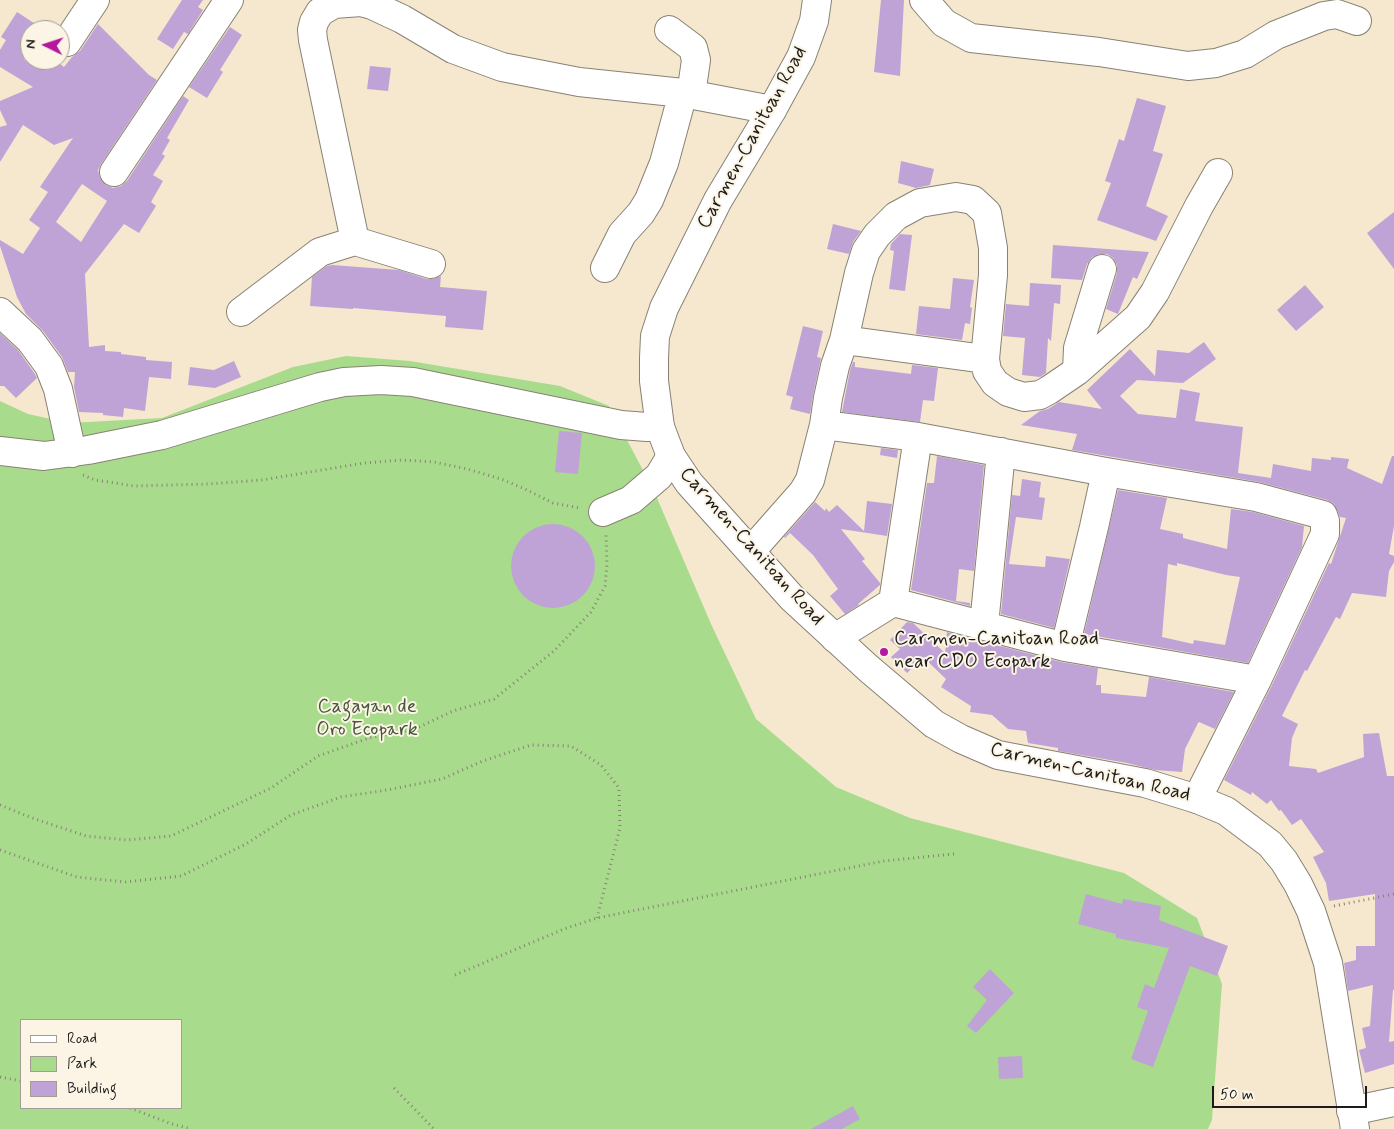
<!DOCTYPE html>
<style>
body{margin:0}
#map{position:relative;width:1394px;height:1129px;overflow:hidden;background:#f5e8ce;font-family:Mynerve,sans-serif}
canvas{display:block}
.legend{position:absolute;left:20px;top:1019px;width:162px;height:90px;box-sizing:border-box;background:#fcf5e5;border:1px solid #a29e95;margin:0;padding:6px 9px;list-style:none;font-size:15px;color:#1c1c1c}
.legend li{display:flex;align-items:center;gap:10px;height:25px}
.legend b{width:25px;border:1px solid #a29e95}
.north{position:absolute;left:20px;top:20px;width:50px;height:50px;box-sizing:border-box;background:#fcf5e5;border:1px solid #a29e95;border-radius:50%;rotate:274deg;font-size:14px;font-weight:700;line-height:20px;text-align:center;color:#1c1c1c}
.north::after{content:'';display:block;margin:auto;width:18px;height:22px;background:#b5179e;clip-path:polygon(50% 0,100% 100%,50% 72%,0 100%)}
.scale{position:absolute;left:1212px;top:1086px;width:155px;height:22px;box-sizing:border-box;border:2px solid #1c1c1c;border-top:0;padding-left:6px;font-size:15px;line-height:18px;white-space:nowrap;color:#1c1c1c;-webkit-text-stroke:4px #fcf5e5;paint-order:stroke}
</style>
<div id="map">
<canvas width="1394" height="1129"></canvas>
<ul class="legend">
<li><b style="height:6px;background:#fff"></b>Road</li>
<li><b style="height:14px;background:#a8dc8c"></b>Park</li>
<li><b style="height:14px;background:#bfa3d6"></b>Building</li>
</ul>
<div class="north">N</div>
<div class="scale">50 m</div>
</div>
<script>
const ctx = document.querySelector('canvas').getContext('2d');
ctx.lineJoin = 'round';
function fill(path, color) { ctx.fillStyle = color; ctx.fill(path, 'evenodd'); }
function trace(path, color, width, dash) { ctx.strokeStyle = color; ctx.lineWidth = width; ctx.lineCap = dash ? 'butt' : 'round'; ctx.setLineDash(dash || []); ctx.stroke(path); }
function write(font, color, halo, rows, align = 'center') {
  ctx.font = font + ' Mynerve,sans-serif'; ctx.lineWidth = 4; ctx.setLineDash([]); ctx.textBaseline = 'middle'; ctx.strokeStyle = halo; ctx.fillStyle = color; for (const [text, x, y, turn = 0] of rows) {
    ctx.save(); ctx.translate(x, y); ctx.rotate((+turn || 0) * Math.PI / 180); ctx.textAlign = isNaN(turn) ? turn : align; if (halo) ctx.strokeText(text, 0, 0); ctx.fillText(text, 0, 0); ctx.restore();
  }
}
fill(new Path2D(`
 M346,356L410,361L560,386L609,406L654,491L711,624L756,719L836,787L910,818L1124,873L1197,918L1222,984L1212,1120L1208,1129H0V401L28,414L69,423L162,418L293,367ZM21,1020H181V1108H21Z`), '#a8dc8c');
fill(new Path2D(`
 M182,0H203L198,7L203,10L188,34L184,32L173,49L157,39Z
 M881,0H904L900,76L874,72Z
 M17,12L43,29L30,30V50L24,60H55L64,67L72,57L80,51L98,24L149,75L157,80L101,164L98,170L100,178L106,185L113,188L121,186L127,181L183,96L189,100L167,138L170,140L162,154L165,156L153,175L163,181L151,202L156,206L139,233L124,224L85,274L89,347L105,345V351L121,352V354L146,357V360L172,362L171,379L149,377L145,411L124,408L123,417L103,415V413L79,412L74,387L75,372H68L62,357L43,331L26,314L17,297L0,246V240L23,254L40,228L29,220L48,192L40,187L73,138L54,145L23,125L0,162V127L7,125L0,110V101L33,87L0,67V50L6,40L1,37ZM82,184L107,201L81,242L56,222Z
 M230,27L242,35L220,70L223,72L207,98L189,87Z
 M370,66L391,68L388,91L367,89Z
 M1137,98L1166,106L1153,151L1163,154L1146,206L1168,216L1156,241L1097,220L1111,183L1105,181L1119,139L1124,141Z
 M901,161L934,169L930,185L916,188L898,183Z
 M1394,212V269L1367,233Z
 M833,224L861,231L853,242L849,254L827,249Z
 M900,234L912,235L905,291L889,289L894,251L890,250L891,244Z
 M1053,245L1149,252L1137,279L1133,277L1118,314L1106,309L1117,273V265L1113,258L1107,254H1099L1092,257L1087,264L1082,280L1051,278Z
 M332,265L399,270L427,279H434L441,276L440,287L487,291L483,330L445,327L446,316L353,308V309L310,306L312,277L327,266Z
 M953,278L974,280L970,307L972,308L970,324L965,323L962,340L916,334L919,306L950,309Z
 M1030,283L1061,285L1060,304L1054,303L1051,341L1048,338L1046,373L1040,377L1022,375L1025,338L1003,336L1006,304L1029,306Z
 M1305,285L1324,307L1296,331L1277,310Z
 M803,326L823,331L817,357L821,358L813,395L810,414L790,409L793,397L786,395Z
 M0,333L18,350L35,374L37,378L16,398L4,386H0Z
 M1204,342L1216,359L1183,383L1137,380L1120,396L1138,414L1176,418L1180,389L1200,393L1195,421L1243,427L1238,473L1271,478L1273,464L1311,471L1312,458L1331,460V457L1349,459L1347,468L1382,484L1392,456H1394V526L1389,554L1394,556V562L1389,571L1386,597L1352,593L1340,619L1336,617L1307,671L1305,670L1282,716L1298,724L1292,738L1289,766L1316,769L1318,773L1364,757L1363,734L1379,733L1387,776H1394V990H1393L1389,1042L1394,1041V1064L1365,1073L1359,1050L1366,1048L1362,1028L1370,1026L1373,985L1348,991L1344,963L1356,960V946H1375V894L1329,901L1326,883L1313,857L1324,852L1301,819L1292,825L1281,810L1279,811L1271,800L1267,804L1252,792L1251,795L1224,780L1271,687L1329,563L1331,564L1346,518L1340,517L1334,504L1327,500L1259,482L1072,450L1077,434L1021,425L1040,411L1048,409L1059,402L1102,409L1087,390L1130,349L1155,376L1157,350L1189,353Z
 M234,361L241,377L215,388L188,385L190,367L214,370Z
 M853,362H855V367L911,374L912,365L938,368L934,401L923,400L920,422L842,412L850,370Z
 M559,431L582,433L578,474L555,472Z
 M881,448L898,450L897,458L880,455Z
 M937,456L984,465L974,571L959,569L956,601L970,603V606L911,590L927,483H934Z
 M1022,479L1041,482L1039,497L1045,498L1042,520L1016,517L1009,564L1045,567L1046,556L1070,559L1054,628L1001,614L1012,495L1020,496Z
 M1118,490L1167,498L1160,529L1183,534V538L1227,549L1231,509L1253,512L1304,526L1302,547L1248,663L1084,634ZM1177,563L1226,575L1240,577L1225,645L1194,640L1193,644L1162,637L1168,564L1177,566Z
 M867,501L892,504L887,536L841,529L865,559L862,561L880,583V585L858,604L859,605L845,614L830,596L838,589L813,555L790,533L785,538L784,537L815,502L825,511L826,508L829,512L837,505L864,531Z
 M511 566a42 42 0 1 1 84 0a42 42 0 1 1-84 0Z
 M907,622L913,623L945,653L947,632L1061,662L1098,668L1096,685H1101V693L1146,697L1149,677L1234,692L1215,729L1199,722L1198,723L1185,749L1182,772L1155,770L1127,763L1058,751V748L1028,743L1026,731L1008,729L992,715L970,712L971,706L941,687L946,679L923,657L907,673L891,657L900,649L890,640Z
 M1086,894L1122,904L1123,899L1161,906L1159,920L1228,946L1217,976L1190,966L1153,1067L1131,1059L1148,1011L1137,1007L1145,984L1154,988L1169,948L1116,938V934L1078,924Z
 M990,969L1014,993L976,1033L967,1026L987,1000L973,987Z
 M1022,1056L1023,1078L999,1079L998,1057Z
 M853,1106L860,1119L842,1129H811Z`), '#bfa3d6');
const minor = new Path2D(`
 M924,0L944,23L971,38L1099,52L1188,66L1216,63L1245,54L1276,35L1324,16L1337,14L1357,21
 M669,30L693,48L696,60L691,95
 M67,42L95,0
 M114,172L229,0
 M431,264L355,241L313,40L312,30L314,22L320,12L334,4L361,2L372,5L402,19L453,49L502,67L579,82L683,93L772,110
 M605,268L622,234L641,213L649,200L664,163L683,93
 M0,312L30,340L49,366L58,389L72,453
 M241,312L320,252L355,241
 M844,340L985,359
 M1077,371L1078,348L1102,269
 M824,425L918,437L1106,472L1256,497L1323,515L1325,521V534L1257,680L1197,799
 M0,451L44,456L88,450L162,435L320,387L344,382L381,380L413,382L621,425L647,427H660
 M603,512L631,500L659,476L671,456
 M751,551L803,492L810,480L824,425L828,398L835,366L844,340L859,273L866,251L877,235L896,216L920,203L956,197L973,200L987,213L993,248V275L985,359L987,371L995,383L1008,392L1024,397L1040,395L1049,390L1077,371L1138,317L1155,292L1199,206L1218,173
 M893,602L918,437
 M984,625L1001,452
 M835,638L893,602L1065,647L1257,680
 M1065,647L1094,527L1106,472
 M1351,1111L1394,1102`);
const major = new Path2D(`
 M817,0L814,21L801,57L772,110L718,200L664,308L655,336L654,358V381L660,427L671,456L689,483L792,598L868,668L934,724L961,739L998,755L1145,783L1197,799L1226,811L1270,844L1284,861L1298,884L1311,911L1328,963L1355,1129`);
trace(minor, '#888275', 30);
trace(major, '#888275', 30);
trace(new Path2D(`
 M83,475L95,480L134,486L208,484L262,480L364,463L402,460L434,462L467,469L501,479L525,489L553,503L580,508
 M0,805L35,819L86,836L127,840L171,836L271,788L318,756L369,738L415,729L453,711L494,699L554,651L591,612L605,586L607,564L606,535
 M0,850L77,877L125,882L181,876L246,844L291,815L341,797L387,790L442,779L483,761L531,745L571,746L601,765L619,788L620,828L597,918
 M1334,906L1394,894
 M455,975L564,929L597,918L884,861L954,854
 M0,1077L21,1081
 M394,1088L434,1129
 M130,1108L169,1123L191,1129`), '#888275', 3, [1, 4]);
trace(minor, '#fff', 28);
trace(major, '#fff', 28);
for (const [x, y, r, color] of [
 [884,652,5,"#b5179e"]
]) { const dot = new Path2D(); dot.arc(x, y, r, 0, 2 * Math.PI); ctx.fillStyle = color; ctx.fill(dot); trace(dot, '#fcf5e5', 2); }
write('20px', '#1c1c1c', '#fcf5e5', [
 ["Carmen-Canitoan Road",753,138,-61],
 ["Carmen-Canitoan Road",751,547,48],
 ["Carmen-Canitoan Road",1090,773,13]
]);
write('20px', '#1c1c1c', '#fcf5e5', [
 ["Carmen-Canitoan Road",894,640],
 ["near CDO Ecopark",894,663]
], 'left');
write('20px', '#46563e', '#fcf5e5', [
 ["Cagayan de",367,708],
 ["Oro Ecopark",367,731]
]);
</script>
